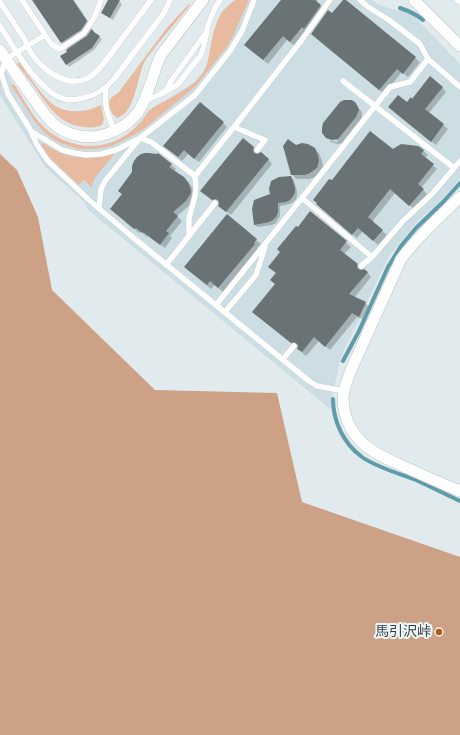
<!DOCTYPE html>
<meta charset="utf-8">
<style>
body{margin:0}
canvas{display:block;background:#e1ebee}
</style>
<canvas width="460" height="735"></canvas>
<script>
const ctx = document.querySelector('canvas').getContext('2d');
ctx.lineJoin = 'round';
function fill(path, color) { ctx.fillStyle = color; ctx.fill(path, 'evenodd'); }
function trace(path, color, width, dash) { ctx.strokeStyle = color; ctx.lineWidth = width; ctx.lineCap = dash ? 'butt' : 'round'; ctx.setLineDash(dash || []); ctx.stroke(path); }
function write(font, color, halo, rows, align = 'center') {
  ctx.font = font + ' "Roboto Condensed","Noto Sans JP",sans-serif'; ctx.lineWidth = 4; ctx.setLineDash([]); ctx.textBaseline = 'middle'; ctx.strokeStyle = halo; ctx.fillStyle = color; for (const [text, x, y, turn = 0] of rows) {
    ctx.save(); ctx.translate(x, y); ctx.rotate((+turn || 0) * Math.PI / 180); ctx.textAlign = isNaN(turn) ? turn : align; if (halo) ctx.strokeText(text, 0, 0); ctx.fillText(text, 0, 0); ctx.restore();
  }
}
fill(new Path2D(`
 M235,0H372L379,5L389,8L409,13L415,17L460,64V179L441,200L417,222L390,255L381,273L359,320L346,346L340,361L332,398V407L330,409L87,209L85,203L81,199L45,167L0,95V62L34,117L39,123L54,136L64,141L81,146H97L106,144L113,142L126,135L132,131L149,110L195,82L206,68L215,28L221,13L225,8Z`), '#ccdee3');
fill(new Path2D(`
 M235,0H249L233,36L227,47L195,87L145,128L132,136L112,146L95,149H78L60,143L51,138L43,131L35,122L11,85L14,84C22,96 29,111 39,122C61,147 98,154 126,135C132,131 137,126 142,121C145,117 147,112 151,109C170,97 196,89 206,67C208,62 209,55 210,50C212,37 216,17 226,8C229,5 232,2 235,0Z
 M189,4L190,5C179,19 167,32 156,46C153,51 148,55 145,61C137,74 136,113 117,118C112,115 106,104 111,98C113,96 117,94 119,92L166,29L174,20Z
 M19,62C28,74 43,98 55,106C62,110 71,112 79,111C87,111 94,108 101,105L104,119L102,125C96,128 89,128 83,127C59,124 49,107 36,89C30,80 23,72 17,64Z
 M43,143C64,158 89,162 113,154L114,155L96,176L91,187L84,180L79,185L51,159L41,145Z`), '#e8ba9f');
fill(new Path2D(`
 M0,154L17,170L38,217L52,290L155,390L277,393L302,502L460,557V735H0Z`), '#cda186');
fill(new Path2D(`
 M33,0H74L92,27L91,29L96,34L102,39L94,50L69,67L61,57L68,52L69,50L62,43Z
 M109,0H117L122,4L113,20L105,15L102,13Z
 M282,0H318L316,2L325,10L295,46L287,40L268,64L250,49Z
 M344,0L420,62L408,77L402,72L384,94L317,39L332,15Z
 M442,87L446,92L429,113L448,129L436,145L394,112L412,100Z
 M355,104L362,112V118L343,143L338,144L331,142L329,140L337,142L338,140L327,138Z
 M223,123L227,127L199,162L188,154L182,161L165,146Z
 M295,146L314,149L319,153L322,161L323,166L321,173L315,177L310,179H296L292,174Z
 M418,146L428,155L425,158L437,169L421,188L427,194L414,209L395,193L372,222L387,235L378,245L363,231L357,238L321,208L332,182L393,150Z
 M253,148L258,152L256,155L268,159L272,164L231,215L224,210L220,203L217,204L201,191Z
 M158,154L176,169L174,171L184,178L189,183L192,187L195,195L190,205L177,216L182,221L170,236L172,238L165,248L148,236L147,237L140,231L139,233L116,213L123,195L119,191Z
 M291,177L294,180L297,191V195L296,199L293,202L290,204L280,206V216L276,223L272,225L257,227L255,224L271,195Z
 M311,212L351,247L344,254L361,269V272H367L371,277L354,298L365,303L370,307L364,320L357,317L330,350L319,341L306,356L298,349L299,345L296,347L258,316L276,285L271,280L276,273L273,271L298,228Z
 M227,216L261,244L257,248L259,249L223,292L215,285L211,289L189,271Z`), '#0003');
trace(new Path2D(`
 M400,8C409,11 416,14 423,20
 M343,361L359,331L388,267L401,246L416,228L444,201L460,183
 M333,399C333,422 344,444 362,457C376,467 400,474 416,480C431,487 445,494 460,501`), '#609baa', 4);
fill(new Path2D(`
 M32,0H73L87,21L81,30L61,43Z
 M108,0H120L110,18L101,13Z
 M281,0H315L321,5L304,29L302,27L290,42L283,36L263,60L244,45Z
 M343,0H346L416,57L403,74L397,69L379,90L311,34L328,10L332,13Z
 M92,29L94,32L100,36L92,48L66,65L60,56L67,52L66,50L87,36Z
 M430,76L443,87L425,109L444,124L431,142L388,107L398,95L407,102L411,97L412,99Z
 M344,100H352L356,103L358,107L359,110L356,117L338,139L332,140L326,138L322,133V128L323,123L340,102Z
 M200,102L224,122L194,159L184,150L178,157L163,146Z
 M370,131L393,149L401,144L418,146L424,150L421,154L434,164L418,184L424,189L409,206L390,189L368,217L383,230L373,241L358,228L352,235L316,204L317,203L313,200L329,179L332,180Z
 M243,138L254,147L253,150L254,153L257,154L261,152L269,159L226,212L218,206L219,203L218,200L215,199L212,200L200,191Z
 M288,139L296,145L302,143L308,144L315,148L318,155L319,161L317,168L310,173L305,175H291L283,146Z
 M145,153H149L157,154L158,153L172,164L169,167L184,177L188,182L191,190V193L186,201L173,212L178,216L166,231L169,233L160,245L143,232L142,233L136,228L134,229L110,209L122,194L118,191L132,172V166L134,161L137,157L141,154Z
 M291,176L295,188V192L293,196L290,200L286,202L278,203V212L276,217L273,220L269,222L254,225L252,209L254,200L270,194L269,189L271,181L279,177Z
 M310,211L347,241L340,250L358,264L357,266L358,269L361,270L364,269L368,272L349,294L366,302L359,317L352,313L325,347L314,337L302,352L297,349L298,345L296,343L293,342L291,343L252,312L275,284L270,280L276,273L268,267L280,252L277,249L296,226L298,227Z
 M227,214L257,239L254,243L255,244L218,288L210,281L207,285L184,267Z`), '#697274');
const lane = new Path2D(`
 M22,0L51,44L60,49L84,33L94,18L101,0
 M254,0L242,31L230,51L195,95L140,138L116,150L101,154L86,155L74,153L62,150L31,131L37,145L48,161L89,200L130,235L309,381L317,386L344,391
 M360,0L368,7L389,20L420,44L428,59L460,87
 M457,0L460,2
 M0,2L25,40C32,63 63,90 88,78C95,74 100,68 104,63L151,0
 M0,26C14,47 41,97 68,100C73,100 79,99 83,98C96,96 106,88 114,79L164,13L170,0
 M343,81L375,106L390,87L410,82L428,59
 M106,88C104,105 107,115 115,131
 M166,91L171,81L205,34
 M146,100L159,95L177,85L201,55L205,42L208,25L215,8L220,0
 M234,127L301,41L330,0
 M31,131L8,94L1,73L6,59L45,35
 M302,198L375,106L454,168
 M99,208L101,189L105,181L140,138L151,142L195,176
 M189,236V218L195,196L196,187L195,176L234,127L265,140L257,150
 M166,265L215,203
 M361,266L372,257L403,221L433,193L460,161
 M216,305L302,198L372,257
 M225,312L256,275L265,247
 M283,359L294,346`);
const street = new Path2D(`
 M414,0L460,46
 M0,50C10,65 20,80 31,95C39,106 46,118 56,126C71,137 92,140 109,133C120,129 131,122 138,112C150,94 152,74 161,55L203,0
 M460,197C440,217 418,236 401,259L351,370C348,378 344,387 343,396C343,405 344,412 347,420C358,448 381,456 407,468C425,476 442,484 460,491`);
trace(lane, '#b7c0c3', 6);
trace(street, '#b7c0c3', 12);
trace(lane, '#fff', 5.5);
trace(street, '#fff', 11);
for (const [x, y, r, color] of [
 [439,632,4,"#b95c08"]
]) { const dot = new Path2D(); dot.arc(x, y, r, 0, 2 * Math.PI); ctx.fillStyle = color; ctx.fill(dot); trace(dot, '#eef8fb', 1.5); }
write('14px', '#393d3e', '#eef8fb', [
 ["馬引沢峠",431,632]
], 'right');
</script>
